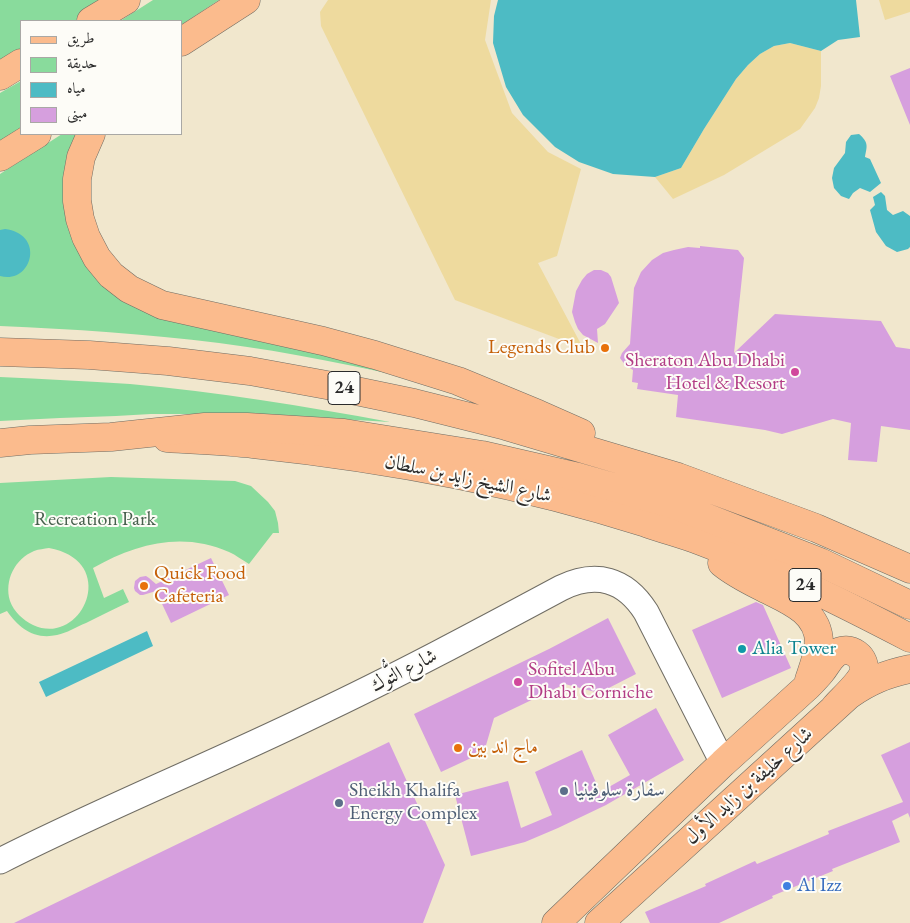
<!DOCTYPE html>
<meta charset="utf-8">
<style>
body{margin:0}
#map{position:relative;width:910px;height:923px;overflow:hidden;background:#f1e7cd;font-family:"EB Garamond",Amiri,serif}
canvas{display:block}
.legend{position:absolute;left:20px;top:20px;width:162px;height:115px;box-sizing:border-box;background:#fdfcf7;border:1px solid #a9a8a5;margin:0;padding:6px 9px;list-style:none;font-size:15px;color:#2b2b2b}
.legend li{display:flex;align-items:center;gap:10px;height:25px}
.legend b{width:25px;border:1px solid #a9a8a5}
</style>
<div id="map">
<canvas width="910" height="923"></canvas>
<ul class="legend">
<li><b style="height:6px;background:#fbbb8d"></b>طريق</li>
<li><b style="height:14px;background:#89db9c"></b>حديقة</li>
<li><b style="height:14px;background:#4dbbc4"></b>مياه</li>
<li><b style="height:14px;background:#d69fde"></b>مبنى</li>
</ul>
</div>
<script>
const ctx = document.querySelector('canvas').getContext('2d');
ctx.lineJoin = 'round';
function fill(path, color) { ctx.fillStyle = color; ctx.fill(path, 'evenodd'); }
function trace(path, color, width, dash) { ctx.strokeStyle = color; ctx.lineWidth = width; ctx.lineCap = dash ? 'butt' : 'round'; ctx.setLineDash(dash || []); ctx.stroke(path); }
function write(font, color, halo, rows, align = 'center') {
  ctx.font = font + ' "EB Garamond",Amiri,serif'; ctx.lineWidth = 4; ctx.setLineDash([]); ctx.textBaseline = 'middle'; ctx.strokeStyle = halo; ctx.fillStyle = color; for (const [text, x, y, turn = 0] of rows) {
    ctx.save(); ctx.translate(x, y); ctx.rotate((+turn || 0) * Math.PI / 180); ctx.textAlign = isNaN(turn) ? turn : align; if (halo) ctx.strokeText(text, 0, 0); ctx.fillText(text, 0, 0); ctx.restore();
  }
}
fill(new Path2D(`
 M0,0H112L74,21H21V51L0,63Z
 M153,0H219L181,25V21H120Z
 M21,81V129L0,143V93Z
 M62,134H78L80,252L207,325L431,383C361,367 290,352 219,343C146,334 73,329 0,326V174Z
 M0,377C43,379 86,381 130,384C217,392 304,406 390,422L253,414H151L116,416L60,418L0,421Z
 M111,477L235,481L251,486L268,502L275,511L278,523L279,533H273L249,564C242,560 236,555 229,552C182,531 135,544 93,568L104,598L123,589L129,602C114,609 100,616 86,623C76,627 67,633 57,635C34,640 19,628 7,611L0,614V483ZM49,548C121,561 82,648 33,625C23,620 14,612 10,601C4,580 15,559 34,551C39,549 44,549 49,548Z`), '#89db9c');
fill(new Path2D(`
 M328,0H491L485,40L512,113L548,152L581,169L557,256L538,263L583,348L455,300L321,26L320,12Z
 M879,0H910V12L885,20Z
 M790,43L821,51V86L819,98L815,108L800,129L724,175L673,199L655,177L681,168L704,129L736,79L748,65L760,54L774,46Z`), '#eeda9e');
fill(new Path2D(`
 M498,0H856L860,37L838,40L821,51L790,43L774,46L760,54L748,65L736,79L704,129L681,168L655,177L613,174L579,162L555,147L523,115L506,87L493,43L494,16Z
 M859,134C869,143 867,146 865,157L870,159L881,183L870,192L860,188L853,193L849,199L841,196L834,188L832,178L834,168L845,153L846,142L851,135Z
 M881,192L885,196L887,210L893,215L903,211L910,216V247L908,249L897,252L886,246L876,232L870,210L875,205L873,197Z
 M5,229C46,234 32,285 0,276V230Z
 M147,631L153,646L46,697L39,682Z`), '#4dbbc4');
fill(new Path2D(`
 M910,68V125L890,76Z
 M700,246L738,250L744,258L734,353L775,314L881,321L896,347L910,349V430L881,426L877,462L848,460L851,423L833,419L782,434L765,430L676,417L678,395L637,389L638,383L632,382L633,370L625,365L620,358L622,353L630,344L634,288L641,272L652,260L663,253L674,250L688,247L700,248Z
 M594,270H601L608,273L611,277L619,303L605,324L597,329L598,343L583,335L578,329L575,322L572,312L576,291L582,280L587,274Z
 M211,558L229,595L171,623L156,591L143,595H140L135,591L134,588L135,581L140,577L146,576L149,578L156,584Z
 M756,602L763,605L791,668L722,698L692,630Z
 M608,618L636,674L599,693L565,684L494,718L484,752L441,772L414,714L549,649Z
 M656,708L684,760L606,805L558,828L525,842L471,856L455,795L508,781L521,828L552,815L535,772L582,750L600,792L630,775L608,735Z
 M389,742L445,865L423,923H14Z
 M910,742V818L908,813L892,821L900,842L832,869L833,871L772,896L773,898L719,923H650L645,912L706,886L705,884L755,861L757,864L829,834L828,831L903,802L881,755Z`), '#d69fde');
const minor = new Path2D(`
 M0,861C102,809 209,766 312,716C397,676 479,632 561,588C596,571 625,579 646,612L723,763`);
const major = new Path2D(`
 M167,438C195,440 224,441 253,444C386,458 518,482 646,523C663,529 681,534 698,540C771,567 841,602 910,638
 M722,563C734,573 748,580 762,587C785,599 819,610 819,643C818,655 813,668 809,680
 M556,923L723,763L808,686C812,682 817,677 821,672C826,666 829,659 835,654C849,643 869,658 863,674C859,684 842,699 835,707
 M599,923L849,695C869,681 886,674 910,669`);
const highway = new Path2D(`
 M91,21L126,0
 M181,42L246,0
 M0,76L21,63
 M91,134L81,157L77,179V201L80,219L86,237L97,258L111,275L129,289L162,305L323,341L375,355L458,381L538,414L581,433
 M0,157L37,134
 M0,352L89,355L168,361L250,371L332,386L414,403L506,426L678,477L816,528L910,569
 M0,443L30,440L111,437L205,427H247L344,433L482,455L578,477L672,504L820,562L910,605`);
trace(minor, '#706d64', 27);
trace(major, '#706d64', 29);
trace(highway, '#706d64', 29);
trace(minor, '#fff', 25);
trace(major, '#fbbb8d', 28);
trace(highway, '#fbbb8d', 28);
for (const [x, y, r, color] of [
 [605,348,5,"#e8710a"],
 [795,372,5,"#d1479c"],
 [144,586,5,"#e8710a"],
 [742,649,5,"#0f9aa8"],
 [518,682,5,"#d1479c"],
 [458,748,5,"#e8710a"],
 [564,791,5,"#5c6f8a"],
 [339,803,5,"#5c6f8a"],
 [787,886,5,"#3f7fe0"]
]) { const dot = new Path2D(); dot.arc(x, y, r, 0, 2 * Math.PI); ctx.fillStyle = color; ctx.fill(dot); trace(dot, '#fdfcf7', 2); }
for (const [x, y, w] of [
 [344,388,32],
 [805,585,32]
]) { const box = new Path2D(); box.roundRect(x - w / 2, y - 16.5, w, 33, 4); ctx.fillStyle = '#fdfcf7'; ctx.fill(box); trace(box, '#2b2b2b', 1); }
write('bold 19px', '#2b2b2b', null, [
 ["24",344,388],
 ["24",805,585]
]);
write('20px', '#c56008', '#fdfcf7', [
 ["Legends Club",595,348,"right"],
 ["Quick Food",154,574],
 ["Cafeteria",154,597],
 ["ماج اند بين",468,748]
], 'left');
write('20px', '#b23c85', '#fdfcf7', [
 ["Sheraton Abu Dhabi",785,361],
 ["Hotel & Resort",785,384],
 ["Sofitel Abu",528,670,"left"],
 ["Dhabi Corniche",528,693,"left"]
], 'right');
write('20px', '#2b2b2b', '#fdfcf7', [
 ["شارع الشيخ زايد بن سلطان",468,479,12],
 ["شارع التُّوك",404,671,-27],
 ["شارع خليفة بن زايد الأول",749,786,-42]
]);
write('20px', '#47604d', '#fdfcf7', [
 ["Recreation Park",95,520]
]);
write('20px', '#0d838f', '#fdfcf7', [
 ["Alia Tower",752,649]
], 'left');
write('20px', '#4e5e75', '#fdfcf7', [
 ["Sheikh Khalifa",349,791],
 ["Energy Complex",349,814],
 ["سفارة سلوفينيا",574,791]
], 'left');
write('20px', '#366cbe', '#fdfcf7', [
 ["Al Izz",797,886]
], 'left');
</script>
